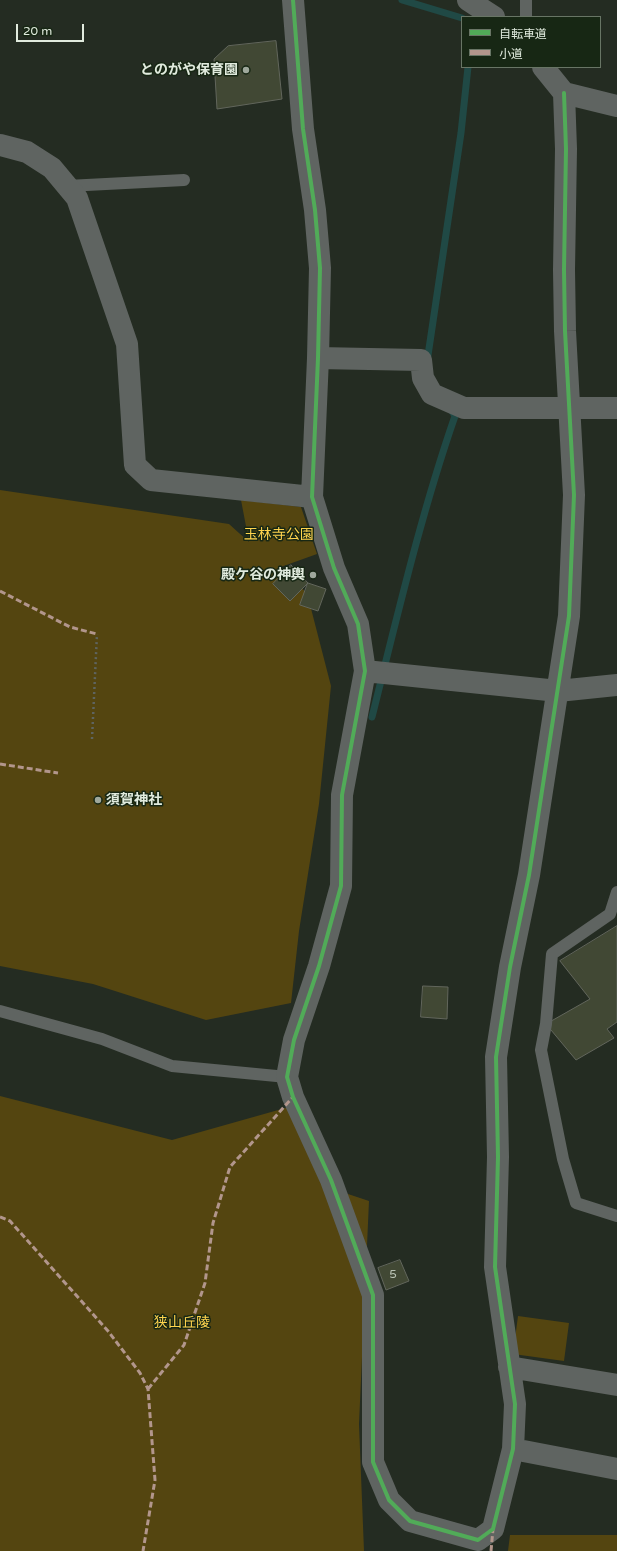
<!DOCTYPE html>
<meta charset="utf-8">
<style>
body{margin:0}
#map{position:relative;width:617px;height:1551px;overflow:hidden;background:#242c22;font-family:"Varela Round","Noto Sans JP",sans-serif}
canvas{display:block}
.legend{position:absolute;left:461px;top:16px;width:140px;height:52px;box-sizing:border-box;background:#172714;border:1px solid #687565;margin:0;padding:5px 7px;list-style:none;font-size:12px;color:#e1ebde}
.legend li{display:flex;align-items:center;gap:8px;height:20px}
.legend b{width:20px;border:1px solid #687565}
.scale{position:absolute;left:16px;top:24px;width:68px;height:18px;box-sizing:border-box;border:2px solid #e1ebde;border-top:0;padding-left:5px;font-size:12px;line-height:14px;white-space:nowrap;color:#e1ebde;-webkit-text-stroke:3px #172714;paint-order:stroke}
</style>
<div id="map">
<canvas width="617" height="1551"></canvas>
<ul class="legend">
<li><b style="height:5px;background:#51ab58"></b>自転車道</li>
<li><b style="height:5px;background:#b2968c"></b>小道</li>
</ul>
<div class="scale">20 m</div>
</div>
<script>
const ctx = document.querySelector('canvas').getContext('2d');
ctx.lineJoin = 'round';
function fill(path, color) { ctx.fillStyle = color; ctx.fill(path, 'evenodd'); }
function trace(path, color, width, dash) { ctx.strokeStyle = color; ctx.lineWidth = width; ctx.lineCap = dash ? 'butt' : 'round'; ctx.setLineDash(dash || []); ctx.stroke(path); }
function write(font, color, halo, rows, align = 'center') {
  ctx.font = font + ' "Varela Round","Noto Sans JP",sans-serif'; ctx.lineWidth = 3; ctx.setLineDash([]); ctx.textBaseline = 'middle'; ctx.strokeStyle = halo; ctx.fillStyle = color; for (const [text, x, y, turn = 0] of rows) {
    ctx.save(); ctx.translate(x, y); ctx.rotate((+turn || 0) * Math.PI / 180); ctx.textAlign = isNaN(turn) ? turn : align; if (halo) ctx.strokeText(text, 0, 0); ctx.fillText(text, 0, 0); ctx.restore();
  }
}
fill(new Path2D(`
 M0,490L229,524L249,542L241,500L301,507L317,554L278,568L307,593L331,686L319,804L299,931L291,1003L206,1020L93,984L0,966Z
 M0,1096L172,1140L296,1105L324,1186L369,1201L359,1424L364,1551H0Z
 M518,1316L569,1323L564,1361L513,1354Z
 M510,1535H617V1551H508Z`), '#544510');
trace(new Path2D(`
 M402,0L462,18
 M427,362L461,133L468,67
 M372,717C397,617 421,514 455,416L450,408`), '#204945', 7);
const building = new Path2D(`
 M276,41L282,99L217,109L214,59L228,46Z
 M291,565L308,583L290,601L273,584Z
 M308,583L326,589L318,611L300,605Z
 M617,926V1022L607,1029L614,1038L576,1060L546,1024L590,999L560,961Z
 M423,986L448,987L447,1019L421,1017Z
 M400,1260L409,1281L386,1290L378,1268Z`);
fill(building, '#414834');
trace(building, '#62665c', 1);
trace(new Path2D(`
 M92,739L97,634`), '#5f645f', 2.5, [2, 3]);
trace(new Path2D(`
 M526,0V17
 M67,186L184,180
 M617,892L610,914L552,954L546,1024L541,1050L563,1159L576,1203L617,1216
 M0,1011L102,1039L172,1066L287,1077`), '#5f6461', 12);
trace(new Path2D(`
 M293,0L303,129L315,210L320,268L318,358L312,497L334,568L358,624L365,671L342,795L341,886L319,966L294,1040L287,1077L293,1097L331,1180L373,1295V1462L389,1500L410,1521L478,1540L493,1529L513,1449L515,1404L495,1267L498,1157L496,1057L510,967L529,875L569,616L574,495L565,331L564,270L566,149L564,93
 M468,0L494,17
 M543,67L564,93L617,106
 M0,145L27,152L52,168L77,198L127,344L135,465L151,480L312,497
 M318,358L421,360L423,378L432,394L464,408H617
 M365,671L558,691L617,685
 M509,1367L617,1385
 M513,1449L617,1469`), '#5f6461', 22);
trace(new Path2D(`
 M0,591L70,627L97,634
 M0,764L58,773
 M0,1217L10,1221L108,1331L140,1373L148,1389L155,1480L143,1551
 M148,1389L184,1345L205,1283L213,1223L230,1167L293,1097
 M491,1551L493,1529`), '#b2968c', 3, [6, 3]);
trace(new Path2D(`
 M293,0L303,129L315,210L320,268L318,358L312,497L334,568L358,624L365,671L342,795L341,886L319,966L294,1040L287,1077L293,1097L331,1180L373,1295V1462L389,1500L410,1521L478,1540L493,1529L513,1449L515,1404L495,1267L498,1157L496,1057L510,967L529,875L569,616L574,495L565,331L564,270L566,149L564,93`), '#51ab58', 4);
for (const [x, y, r, color] of [
 [246,70,4,"#9fa89c"],
 [313,575,4,"#9fa89c"],
 [98,800,4,"#9fa89c"]
]) { const dot = new Path2D(); dot.arc(x, y, r, 0, 2 * Math.PI); ctx.fillStyle = color; ctx.fill(dot); trace(dot, '#172714', 1.5); }
write('12px', '#b9c2b4', null, [
 ["5",393,1275]
]);
write('bold 14px', '#e1ebde', '#172714', [
 ["とのがや保育園",238,70],
 ["殿ケ谷の神輿",305,575],
 ["須賀神社",106,800,"left"]
], 'right');
write('14px', '#fed44e', '#172714', [
 ["玉林寺公園",279,535],
 ["狭山丘陵",182,1323]
]);
</script>
